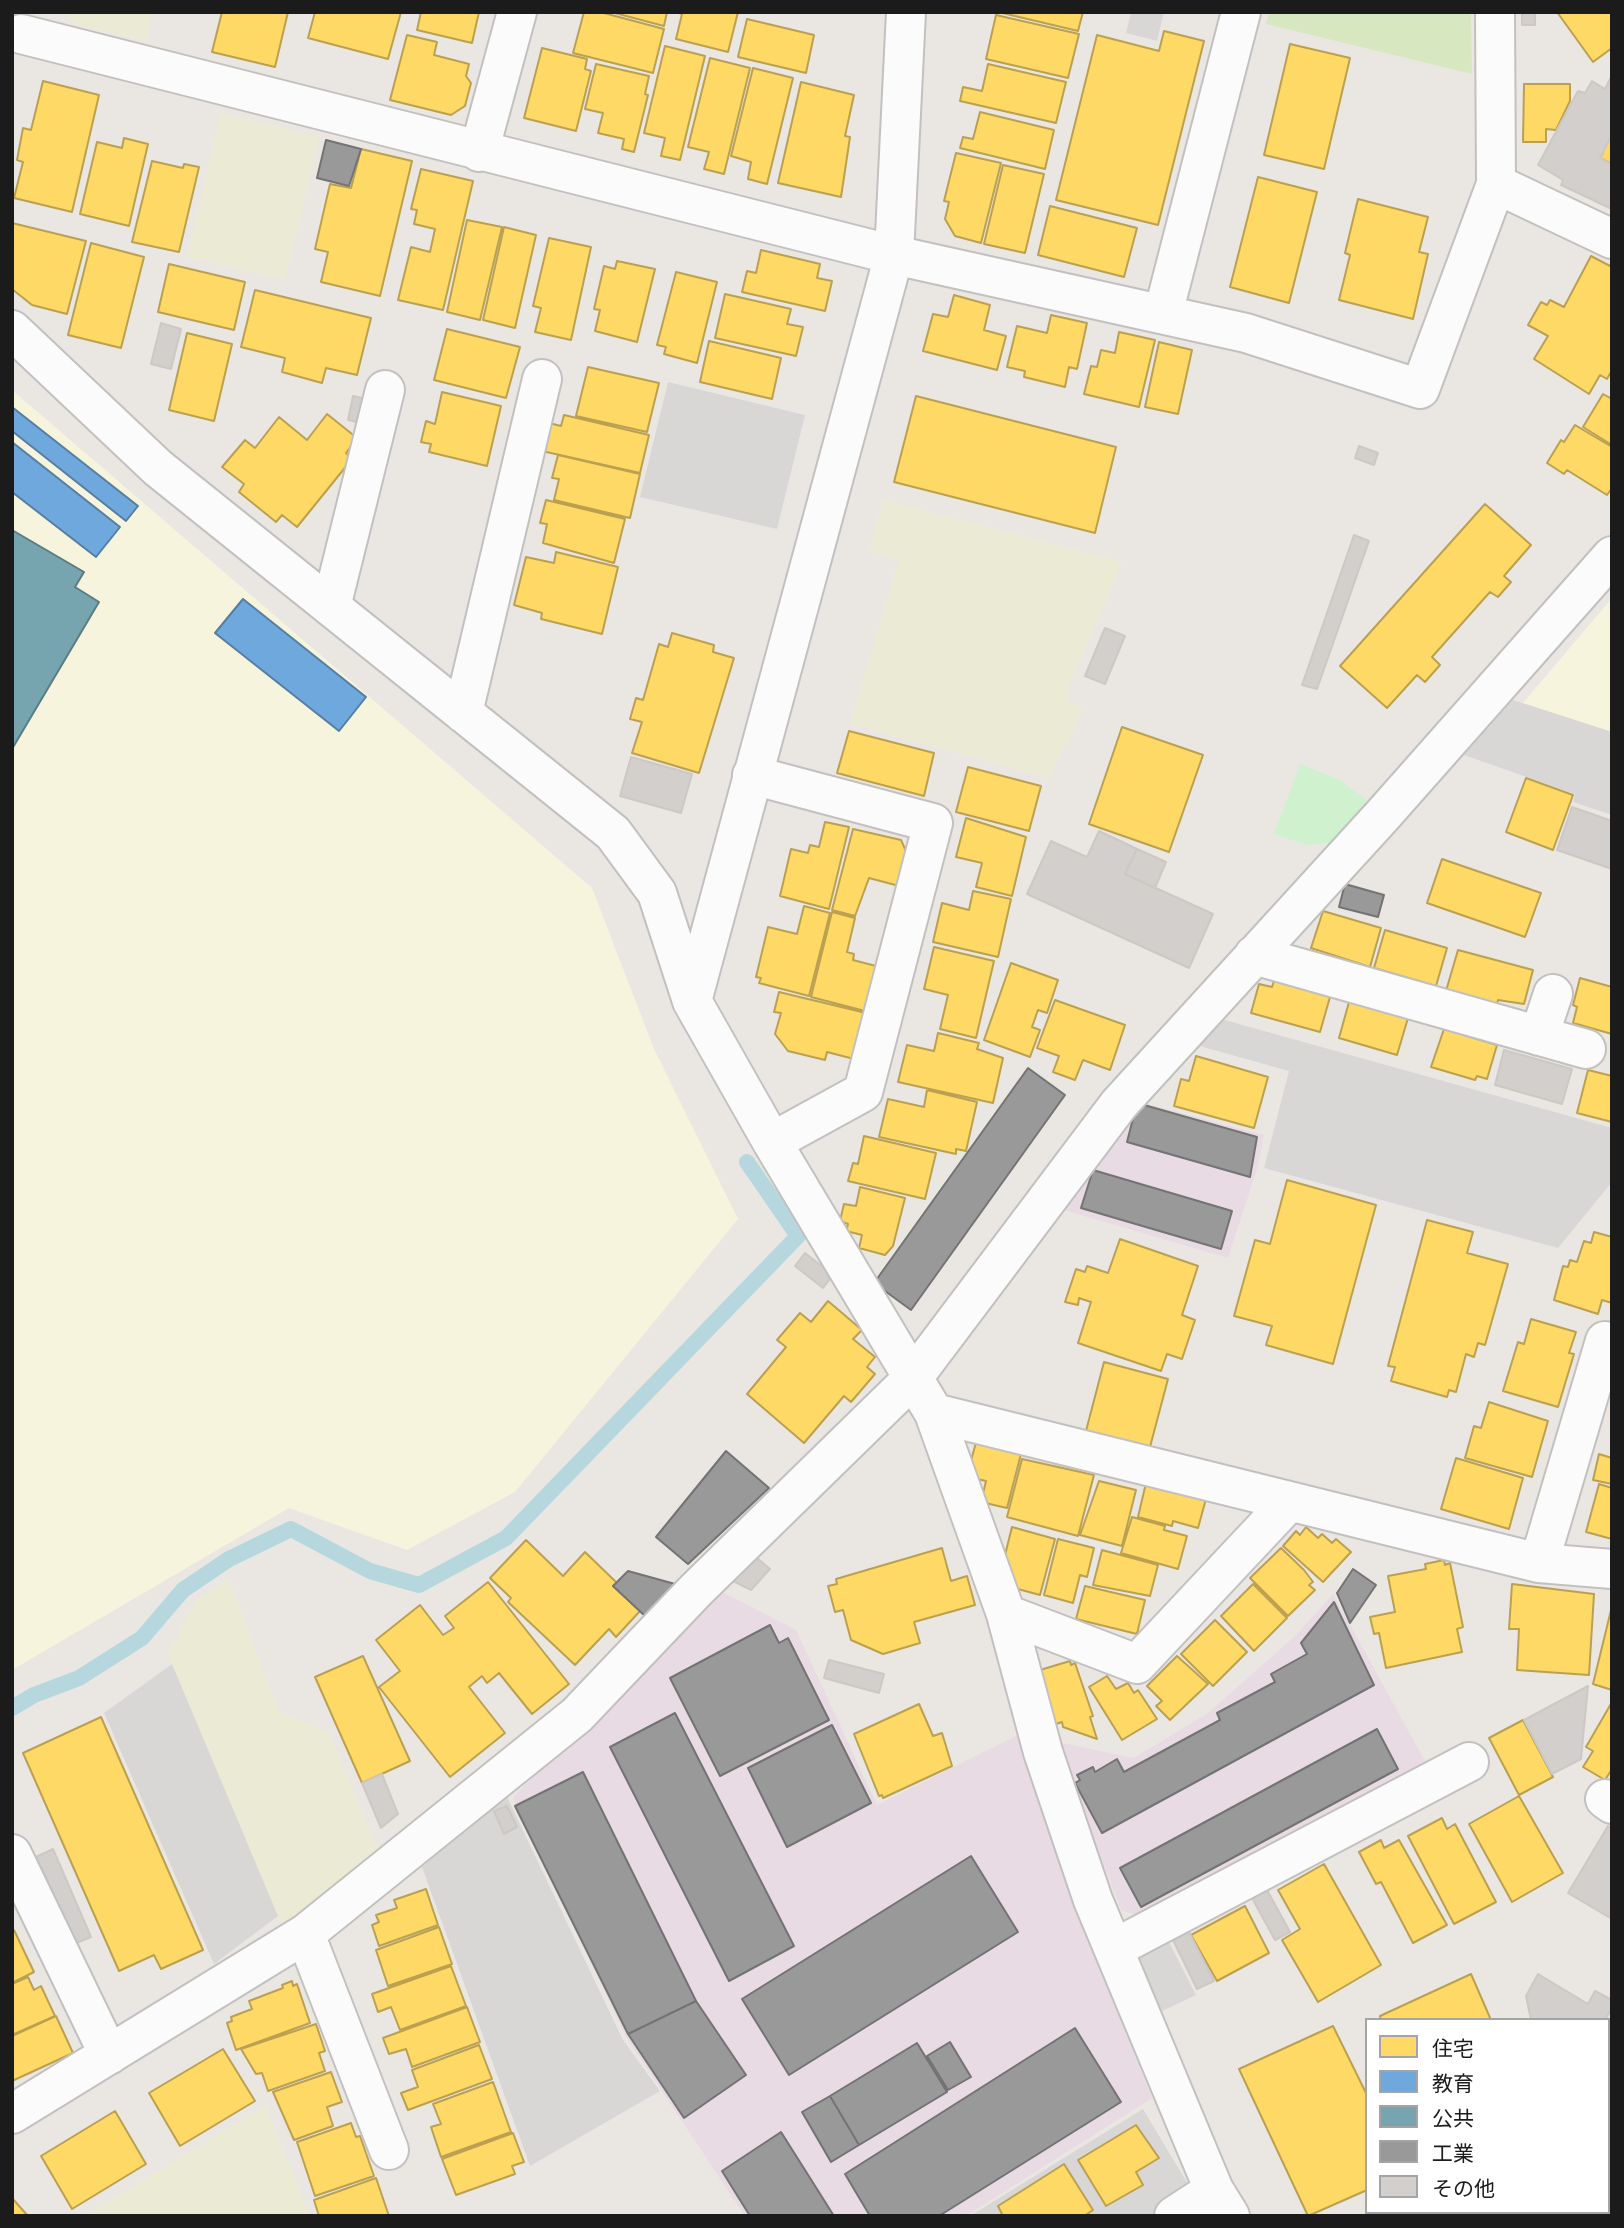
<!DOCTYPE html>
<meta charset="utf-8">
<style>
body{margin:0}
#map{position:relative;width:1624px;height:2228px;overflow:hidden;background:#eae7e3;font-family:"Roboto Condensed","Noto Sans JP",sans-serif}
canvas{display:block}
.frame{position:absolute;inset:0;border:14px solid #1b1b1b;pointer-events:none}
.legend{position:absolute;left:1365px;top:2018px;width:245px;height:196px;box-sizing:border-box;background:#fff;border:2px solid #a4a4a4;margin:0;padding:9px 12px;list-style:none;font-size:21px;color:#1b1b1b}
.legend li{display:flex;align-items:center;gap:14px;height:35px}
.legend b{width:35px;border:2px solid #a4a4a4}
</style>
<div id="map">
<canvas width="1624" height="2228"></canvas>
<div class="frame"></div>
<ul class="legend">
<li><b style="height:19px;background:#ffd966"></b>住宅</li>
<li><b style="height:19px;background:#6fa8dc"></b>教育</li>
<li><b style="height:19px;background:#76a5af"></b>公共</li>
<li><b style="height:19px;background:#999"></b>工業</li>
<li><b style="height:19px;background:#d2cfcc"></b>その他</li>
</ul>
</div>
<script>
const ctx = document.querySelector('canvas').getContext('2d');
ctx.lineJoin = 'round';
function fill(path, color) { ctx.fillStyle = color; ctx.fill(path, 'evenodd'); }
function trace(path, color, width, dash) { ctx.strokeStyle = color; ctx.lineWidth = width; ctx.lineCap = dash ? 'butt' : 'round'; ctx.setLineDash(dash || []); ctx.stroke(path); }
fill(new Path2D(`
 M1143,2109L1207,2216H970Z`), '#d9d7d5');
fill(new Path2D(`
 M1133,1100L1264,1135L1258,1166L1228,1258L1057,1208Z
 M720,1591L796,1630L877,1805L1020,1734L1077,1912L1152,2098L966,2216H745L626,2037L513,1797Z
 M1333,1594L1426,1763L1141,1917L1121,1910L1058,1742L1134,1758L1208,1713L1295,1636Z`), '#e8dbe3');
fill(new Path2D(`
 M12,390L592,888L654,1049L738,1219L515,1492L407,1550L289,1508L12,1670Z
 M1612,598V732L1523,703Z`), '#f6f4dc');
fill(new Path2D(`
 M66,12H152L145,41L74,24Z
 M221,113L319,137L285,280L187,257Z
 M883,500L1122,562L1068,688V701L1083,709L1068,743L1059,752L1050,778L850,724L899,560L870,552Z
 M229,1579L278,1711L329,1733L379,1852L282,1926L168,1655L197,1599Z
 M265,2106L310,2216H85Z`), '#ebead5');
fill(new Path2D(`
 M1269,12H1471L1472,74L1266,24Z`), '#d7e8c0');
fill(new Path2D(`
 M1300,764L1340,780L1372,804L1337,842L1307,845L1274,834Z`), '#d0f1ce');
fill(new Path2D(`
 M1131,12H1164L1157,41L1126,33Z
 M668,382L805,415L777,529L640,497Z
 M1513,700L1612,732V815L1573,802L1575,794L1464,755Z
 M1221,1019L1612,1128V1182L1558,1248L1264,1168L1289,1071L1196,1045Z
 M172,1664L278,1916L214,1964L104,1713Z
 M507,1797L623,2040L660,2091L530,2166L422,1867Z
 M1168,1940L1196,1995L1160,2012L1137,1957Z`), '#d8d7d5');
const homes = new Path2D(`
 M222,12H288L275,67L212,52Z
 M315,12H401L388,59L308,38Z
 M421,12H479L472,43L417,30Z
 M584,12H600L664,29L653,73L573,53Z
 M611,12H667L664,26Z
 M676,12H738L728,52L676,39L682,14Z
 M998,12H1083L1078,31Z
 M1557,12H1612V48L1593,62Z
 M996,15L1079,34L1068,78L986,59Z
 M747,19L814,35L806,73L738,57Z
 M1164,31L1204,41L1158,225L1056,200L1097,35L1159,51Z
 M407,35L437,42L434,55L469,64L466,76L471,83L465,106L451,115L390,100Z
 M1290,44L1350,58L1324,169L1264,155Z
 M665,46L705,56L680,160L661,156L665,138L644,133Z
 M542,48L587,59L585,69L591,71L576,131L524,118Z
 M710,58L750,68L724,174L704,169L709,152L688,147Z
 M596,64L649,76L645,94L648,95L634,152L622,149L624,139L598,133L603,113L585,109Z
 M988,64L1066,82L1056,123L960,101L963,87L982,91Z
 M753,68L793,78L767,184L748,179L751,162L731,156Z
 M43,81L99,95L72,212L14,198L23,162L17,160L23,128L31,130Z
 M801,82L854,95L845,136L850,137L841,197L778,183Z
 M1524,84H1570V101L1556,130L1546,129V142H1523Z
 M980,112L1054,130L1045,169L960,148L963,137L973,139Z
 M1612,135V164L1600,158L1603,153L1600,152L1606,138L1609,139Z
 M124,138L148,144L129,226L80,214L97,142L122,148Z
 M361,149L412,161L380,296L321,282L328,252L315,249L330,184L351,188Z
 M956,153L1001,163L981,243L955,236L945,219L949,202L944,201Z
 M152,161L183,168L184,164L199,167L179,252L132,242Z
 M1003,165L1044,174L1025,253L984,244Z
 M421,169L473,181L443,310L398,300L411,247L430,252L435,229L414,224L417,210L411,209Z
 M1258,177L1317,192L1289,303L1230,287Z
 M1358,199L1428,217L1419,252L1428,254L1413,319L1339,300L1350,255L1345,253Z
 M1050,206L1137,228L1124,277L1038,255Z
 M467,220L502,227L480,320L447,312Z
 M12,223L86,241L67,314L32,305L12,289Z
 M504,227L536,235L515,328L483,320Z
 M549,238L591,247L571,340L535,332L541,308L533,306Z
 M91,243L144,257L121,348L68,335Z
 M761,250L820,264L817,278L832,281L825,311L742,292L747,271L756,273Z
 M1591,256L1612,267V370L1607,379L1600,375L1589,394L1534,359L1548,336L1528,325L1541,302L1547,305L1550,300L1564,307Z
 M617,261L655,269L637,342L595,331L600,310L594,309L604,266L615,269Z
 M169,264L245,282L234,330L158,312Z
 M676,272L717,282L697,363L664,354L666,347L657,345Z
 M255,290L371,318L357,375L326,368L322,383L282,372L285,358L241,347Z
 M725,294L791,309L787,324L803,327L796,356L715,338Z
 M954,295L990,305L984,330L1006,336L997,370L923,351L933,314L948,317Z
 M1051,315L1087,323L1077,369L1069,367L1065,387L1024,377L1025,371L1007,367L1017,326L1047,333Z
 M447,329L520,347L506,398L434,380Z
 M1119,332L1155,340L1139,407L1084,394L1091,366L1097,367L1101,350L1115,353Z
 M187,333L232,344L214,421L169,410Z
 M709,341L781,358L772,399L700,382Z
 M1159,342L1192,350L1178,414L1145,407Z
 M588,367L659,383L647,432L576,416Z
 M442,392L501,406L487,466L429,452L431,444L421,442L426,421L435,424Z
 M1603,394L1612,399V445L1583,427Z
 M916,396L1116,447L1095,533L894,482Z
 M327,414L357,438L346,453L352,459L297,527L282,515L276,522L239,492L244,484L222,467L245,440L255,448L279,417L307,440Z
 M564,415L649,435L640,473L542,451L549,423L561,426Z
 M1575,425L1612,447V488L1607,495L1567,470L1564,474L1547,463L1561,440L1564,442Z
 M558,455L640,474L630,518L554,500L559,479L552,478Z
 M546,500L625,519L614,563L543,543L547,524L540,523Z
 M1485,504L1531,545L1504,576L1511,582L1498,597L1490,592L1432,657L1440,665L1425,682L1417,675L1387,708L1340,666Z
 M556,552L618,567L602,634L541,619L542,613L514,605L526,557L554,563Z
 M672,633L714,645L713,652L734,658L699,773L632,753L642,722L630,719L636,698L643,700L659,644L668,647Z
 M1122,727L1203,755L1169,852L1089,824Z
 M849,731L934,753L924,796L837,773Z
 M968,767L1041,786L1029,831L956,812Z
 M1526,778L1573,795L1553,850L1506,832Z
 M966,818L1026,837L1012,896L976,887L982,863L956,857Z
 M825,822L849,827L829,909L780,896L791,849L808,853L810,845L819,847Z
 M853,829L901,840L910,860L903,887L869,878L855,916L832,910Z
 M1442,859L1541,893L1525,937L1427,903Z
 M973,891L1011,899L998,957L933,942L942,903L969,910Z
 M804,906L830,913L809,996L759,983L761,978L756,977L768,927L797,934Z
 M1323,911L1381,928L1370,967L1311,948Z
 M832,912L855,918L847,952L854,954L853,960L876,966L865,1011L811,997Z
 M1385,930L1447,948L1436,986L1374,968Z
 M934,947L994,961L976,1038L940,1029L948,995L924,989Z
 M1458,950L1533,970L1524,1004L1498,1000L1497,1004L1446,991Z
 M1011,963L1058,980L1047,1013L1038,1010L1032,1027L1040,1030L1030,1057L984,1040Z
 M1580,978L1612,987V1034L1573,1023L1577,1007L1573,1005Z
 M1274,981L1330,997L1320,1032L1251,1013L1259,984L1272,987Z
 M779,992L866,1013L854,1059L827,1052L825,1060L788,1051L775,1034L781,1013L774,1012Z
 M1055,1000L1125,1025L1110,1070L1083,1060L1075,1080L1053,1072L1059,1056L1037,1048Z
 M1349,1002L1408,1018L1397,1055L1339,1038Z
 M1444,1029L1497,1045L1487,1079L1477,1076L1475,1080L1431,1067Z
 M938,1033L979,1043L977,1049L1003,1058L993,1103L898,1082L907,1045L934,1051Z
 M1196,1056L1268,1077L1254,1128L1174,1106L1181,1079L1189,1081Z
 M1588,1070L1612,1076V1122L1577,1113Z
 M927,1090L977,1102L966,1151L956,1149V1154L879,1137L888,1099L924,1107Z
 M864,1136L936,1153L925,1199L848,1181L853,1163L858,1164Z
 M1287,1180L1376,1205L1333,1364L1266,1345L1272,1326L1234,1316L1255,1240L1270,1244Z
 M860,1187L905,1198L893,1246L885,1255L859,1248L862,1235L846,1231L848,1224L840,1221L844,1204L856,1206Z
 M1427,1220L1473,1232L1467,1253L1508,1264L1485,1345L1478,1343L1474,1357L1466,1354L1456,1392L1449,1390L1447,1397L1391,1381L1395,1367L1388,1366Z
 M1594,1232L1612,1237V1303L1602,1300L1598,1314L1554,1300L1563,1266L1568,1267L1570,1260L1577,1262L1584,1241L1591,1243Z
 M1120,1239L1198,1266L1182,1315L1195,1320L1182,1359L1167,1354L1161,1371L1078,1343L1091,1302L1079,1298L1078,1305L1065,1302L1076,1269L1085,1272L1087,1266L1108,1273Z
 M828,1301L862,1330L853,1339L875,1357L867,1367L875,1374L851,1402L844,1396L804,1443L747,1394L786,1347L777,1340L800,1313L811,1322Z
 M1531,1319L1576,1332L1569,1353L1574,1354L1558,1407L1503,1391L1518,1342L1524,1344Z
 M1104,1362L1168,1379L1150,1447L1093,1440L1095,1433L1086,1431Z
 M1489,1402L1548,1421L1532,1477L1465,1458L1474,1426L1481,1428Z
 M977,1439L1022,1450L1007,1508L981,1502L986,1481L977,1479L970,1464Z
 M1599,1454L1612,1458V1484L1593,1480Z
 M1456,1458L1523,1478L1509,1529L1441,1509Z
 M1022,1459L1094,1475L1078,1536L1007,1517Z
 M1099,1481L1136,1490L1122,1546L1080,1535Z
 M1146,1483L1206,1499L1198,1528L1173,1521L1172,1526L1138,1517Z
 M1599,1484L1612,1488V1539L1586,1532Z
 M1132,1517L1165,1526L1164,1530L1187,1536L1178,1569L1121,1553Z
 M1012,1527L1055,1539L1040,1595L1014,1588L1004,1559Z
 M1306,1527L1318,1538L1322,1534L1332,1543L1336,1539L1351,1552L1323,1582L1283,1546L1296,1531L1300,1535Z
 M1058,1539L1094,1548L1087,1577L1080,1575L1073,1603L1044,1595Z
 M526,1540L563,1576L585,1552L617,1583L613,1586L640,1611L616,1637L609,1629L575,1665L508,1602L511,1598L490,1578Z
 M942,1548L951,1581L967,1576L975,1605L914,1622L920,1643L883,1654L851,1640L843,1610L835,1612L828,1586L837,1584L836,1579Z
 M1281,1548L1304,1570L1313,1582L1309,1585L1315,1590L1288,1616L1250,1578Z
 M1102,1550L1158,1565L1150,1596L1093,1585Z
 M1444,1560L1445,1565L1450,1563L1463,1627L1457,1629L1462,1652L1386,1668L1379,1633L1374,1634L1370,1617L1395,1612L1388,1576L1426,1569L1425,1564Z
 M488,1582L569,1684L532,1714L499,1673L487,1683L482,1676L469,1687L505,1733L450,1777L379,1687L400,1671L376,1640L420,1605L443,1635L454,1628L445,1616Z
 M1253,1584L1287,1618L1254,1651L1221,1616Z
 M1512,1584L1594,1594L1589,1675L1517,1670L1519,1629H1509Z
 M1085,1586L1145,1600L1137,1634L1076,1619Z
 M1612,1606V1690L1593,1684Z
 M1215,1620L1247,1652L1213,1686L1181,1654Z
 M363,1656L410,1761L362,1783L315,1677Z
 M1177,1656L1208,1684L1170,1720L1156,1706L1162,1701L1147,1686Z
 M1070,1661L1071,1665L1075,1663L1093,1716L1090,1717L1097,1739L1063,1727L1062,1722L1053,1725L1040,1670Z
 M1107,1676L1116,1689L1128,1683L1134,1693L1138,1690L1157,1719L1122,1740L1089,1687Z
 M1612,1702V1769L1605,1780L1583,1767L1593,1751L1586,1747Z
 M919,1704L933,1736L942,1733L952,1766L883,1798L882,1795L879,1796L854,1734Z
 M101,1717L203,1950L161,1969L154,1955L119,1971L23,1753Z
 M1523,1720L1553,1777L1519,1795L1489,1738Z
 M1519,1796L1563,1873L1512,1902L1469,1824Z
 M1442,1818L1447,1829L1455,1824L1496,1902L1454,1924L1408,1836Z
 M1381,1840L1384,1848L1399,1840L1447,1925L1413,1943L1381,1882L1376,1884L1359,1852Z
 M1324,1864L1381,1965L1318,2002L1282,1940L1300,1929L1278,1890Z
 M426,1889L438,1925L379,1946L372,1925L379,1922L376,1915L397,1908L394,1900Z
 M1245,1906L1269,1953L1217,1981L1191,1935Z
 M439,1927L452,1964L388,1986L376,1950Z
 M14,1930L34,1972L12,1983V1931Z
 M451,1966L466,2006L400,2030L391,2007L378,2012L372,1994Z
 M1471,1974L1491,2020H1381L1380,2016Z
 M28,1977L34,1990L41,1986L55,2016L12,2035V1984Z
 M292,1981L293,1986L297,1984L310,2023L236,2050L227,2023L232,2021L231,2017L252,2009L249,2001L283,1988L282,1985Z
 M467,2007L480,2042L412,2067L406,2049L389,2054L383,2038Z
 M56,2016L73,2053L12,2081V2036Z
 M316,2024L325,2051L319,2053L325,2071L268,2091L262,2073L256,2074L241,2049Z
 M1333,2026L1367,2095V2190L1308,2216L1239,2069Z
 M479,2045L492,2079L408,2110L401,2093L418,2087L412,2070Z
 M223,2049L255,2101L180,2146L149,2093Z
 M331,2072L342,2102L327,2107L333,2126L294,2140L273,2092Z
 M493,2082L511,2132L441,2157L431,2127L441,2124L433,2104Z
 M115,2111L146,2164L72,2209L41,2156Z
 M351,2123L356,2137L360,2136L374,2176L315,2196L297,2142Z
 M1136,2125L1159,2158L1136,2172L1143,2185L1106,2206L1078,2160Z
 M513,2133L524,2162L512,2166L515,2174L456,2195L442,2159Z
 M1064,2164L1093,2210L1084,2216H1003L998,2206Z
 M376,2178L389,2216H319L314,2200Z
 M12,2198L28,2216H12Z`);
fill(homes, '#ffd966');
trace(homes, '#bba050', 2);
const schools = new Path2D(`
 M12,407L138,506L126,521L12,431Z
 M12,442L120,527L96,557L12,492Z
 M243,599L366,697L339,731L215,633Z`);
fill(schools, '#6fa8dc');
trace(schools, '#567ea2', 2);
const public = new Path2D(`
 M12,530L84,572L75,587L99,602L12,749Z`);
fill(public, '#76a5af');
trace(public, '#5b7c83', 2);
const industry = new Path2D(`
 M326,140L361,149L349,186L317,178Z
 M1345,884L1384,895L1378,917L1339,907Z
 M1028,1068L1065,1095L911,1310L874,1283Z
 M1137,1103L1257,1137L1250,1177L1127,1142Z
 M1093,1170L1232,1211L1221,1249L1081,1208Z
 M726,1451L769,1488L688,1564L656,1537Z
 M1353,1569L1376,1585L1350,1623L1337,1593Z
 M628,1571L675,1584L645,1616L613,1586Z
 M1334,1602L1374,1685L1102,1833L1075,1783L1080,1780L1077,1775L1093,1767L1095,1772L1117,1759L1124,1772L1220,1720L1217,1713L1275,1682L1271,1674L1307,1654L1301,1643Z
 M770,1625L779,1643L788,1638L829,1720L720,1776L670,1678Z
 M675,1713L794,1946L729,1981L610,1747Z
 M832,1725L871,1803L787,1847L748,1768Z
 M1377,1729L1398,1769L1141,1907L1120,1868Z
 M583,1772L696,2001L628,2034L515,1806Z
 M971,1856L1018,1932L789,2075L742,1999Z
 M696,2001L746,2075L684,2118L628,2034Z
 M1075,2028L1121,2102L939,2216H870L845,2174Z
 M950,2042L971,2077L948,2090L927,2056Z
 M917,2043L947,2092L859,2145L830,2096Z
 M830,2096L859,2145L831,2162L802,2112Z
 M781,2132L834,2216H750L722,2171Z`);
fill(industry, '#999');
trace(industry, '#737373', 2);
trace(new Path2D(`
 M12,1708L34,1695L79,1678L142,1638L183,1590L229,1559L291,1529L370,1571L419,1585L506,1538L798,1236L747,1162`), '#b6d7de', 16);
const building = new Path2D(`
 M1522,12H1535V25H1522Z
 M1612,75V135L1600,158L1612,164V209L1561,185L1563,180L1538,165L1578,91L1585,93L1592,81L1605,89Z
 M161,323L181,329L171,369L151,364Z
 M353,396L367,399L361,423L348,420Z
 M1359,446L1378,453L1374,465L1355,458Z
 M1354,535L1369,541L1317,689L1302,685Z
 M1105,628L1125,636L1105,684L1085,676Z
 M631,757L692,774L681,813L620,796Z
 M1572,807L1612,821V869L1557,850Z
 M1099,831L1137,849L1125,874L1213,914L1189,968L1027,894L1051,841L1087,857Z
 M1137,849L1166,862L1155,888L1125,874Z
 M1504,1050L1572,1069L1562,1104L1495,1085Z
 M805,1253L833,1275L823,1288L795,1266Z
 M750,1552L770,1569L751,1590L727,1578Z
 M829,1660L884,1674L879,1693L824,1678Z
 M1588,1686L1581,1759L1552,1774L1524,1720Z
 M382,1774L398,1814L381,1828L362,1783Z
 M507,1806L517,1827L504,1834L494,1811Z
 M1608,1826L1612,1829V1919L1568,1893Z
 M53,1849L91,1937L74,1944L36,1857Z
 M1267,1890L1290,1932L1275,1940L1252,1898Z
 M1188,1930L1214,1981L1197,1989L1172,1938Z
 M1538,1974L1588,2004L1595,1991L1612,2000V2008L1605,2020H1531L1526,1996Z`);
fill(building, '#d2cfcc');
trace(building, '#cdc8c4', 2);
const minor = new Path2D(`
 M1495,12L1496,184L1612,239
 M21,34L894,255L1246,333L1420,389L1496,184
 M479,152L517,12
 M1163,314L1241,12
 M12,330L158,468L613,833L657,893L692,1001L772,1142L934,1413L1006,1614L1043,1752L1093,1900L1214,2190L1230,2216
 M331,607L385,390
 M463,713L542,379
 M752,775L933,823L863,1092L772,1142
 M1254,955L1586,1049
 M692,1001L894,255L906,12
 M1539,1036L1553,994
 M934,1413L1539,1563L1612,1569
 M1539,1563L1605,1341L1612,1343
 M1006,1614L1137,1664L1288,1503
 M1605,1799L1612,1804
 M12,1854L109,2055
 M305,1934L389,2150
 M1115,1948L1469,1762
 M12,2114L305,1934L577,1715L696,1590L912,1379L1119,1104L1382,816L1612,556
 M1174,2216L1214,2190`);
const major = new Path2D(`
 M1608,2185L1612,2179
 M1589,2216L1591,2212`);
trace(minor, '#c2c1bf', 42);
trace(major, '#a09480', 42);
trace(minor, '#fcfbfb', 38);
trace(major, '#f0eae2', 38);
</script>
